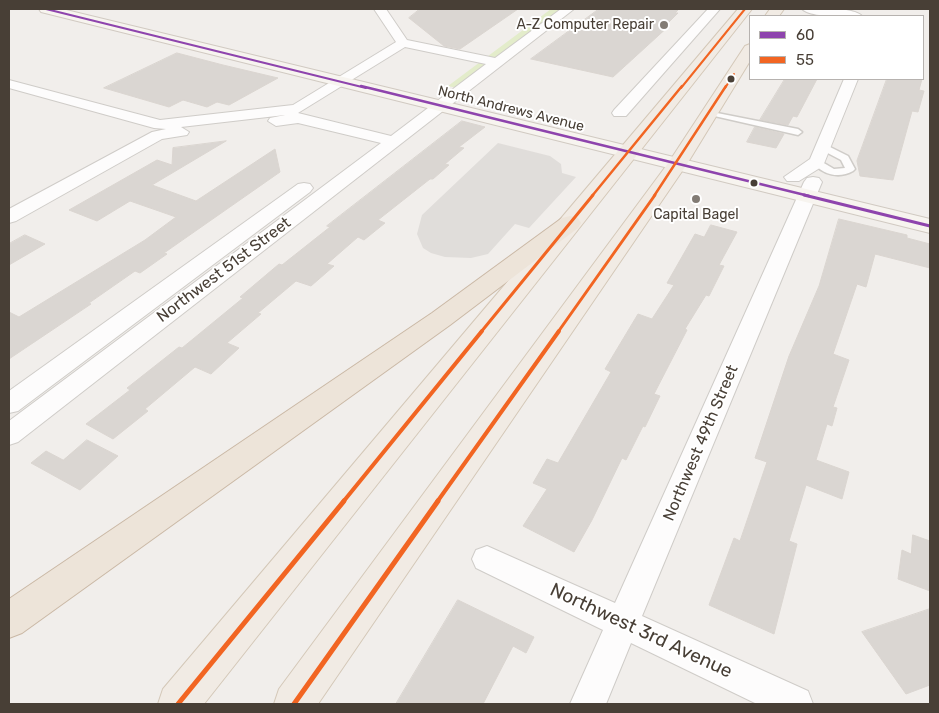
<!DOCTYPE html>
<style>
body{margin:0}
#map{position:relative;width:939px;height:713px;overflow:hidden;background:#f1eeeb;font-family:Rubik,sans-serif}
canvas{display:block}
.frame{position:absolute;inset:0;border:10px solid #483f36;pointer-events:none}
.legend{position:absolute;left:749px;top:15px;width:175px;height:65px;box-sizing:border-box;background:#fff;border:1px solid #b6b2af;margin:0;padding:6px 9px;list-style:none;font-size:15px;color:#483f36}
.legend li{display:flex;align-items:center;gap:10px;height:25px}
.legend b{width:25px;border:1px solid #b6b2af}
</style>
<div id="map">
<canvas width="939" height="713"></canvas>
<div class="frame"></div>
<ul class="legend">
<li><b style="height:6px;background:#8e44ad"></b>60</li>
<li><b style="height:6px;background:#f26522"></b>55</li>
</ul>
</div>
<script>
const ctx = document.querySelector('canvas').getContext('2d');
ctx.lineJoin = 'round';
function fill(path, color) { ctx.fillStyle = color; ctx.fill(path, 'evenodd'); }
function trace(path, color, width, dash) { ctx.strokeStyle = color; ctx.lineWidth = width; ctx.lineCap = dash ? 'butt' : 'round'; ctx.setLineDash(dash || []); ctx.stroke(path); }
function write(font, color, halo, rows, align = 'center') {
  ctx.font = font + ' Rubik,sans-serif'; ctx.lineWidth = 4; ctx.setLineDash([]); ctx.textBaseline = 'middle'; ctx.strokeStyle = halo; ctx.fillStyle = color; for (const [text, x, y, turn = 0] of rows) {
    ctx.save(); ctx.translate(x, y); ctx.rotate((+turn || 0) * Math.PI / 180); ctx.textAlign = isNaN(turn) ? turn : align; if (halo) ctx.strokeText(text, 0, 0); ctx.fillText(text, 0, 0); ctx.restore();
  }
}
fill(new Path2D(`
 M551,9H562L457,88L448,86Z`), '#e3ecca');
fill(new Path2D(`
 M498,143L550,156L561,164L562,173L576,177L529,228L515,224L488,254L471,258L445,257L431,253L423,248L417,234L422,215Z`), '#e0ddda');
const building = new Path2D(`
 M420,9H518L460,49L444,46L409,18Z
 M599,9H679L675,13H678L667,24L670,25L613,77L531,59Z
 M177,53L223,65L278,78L229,105L217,102L207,107L183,100L169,107L104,88Z
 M785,79H817L797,117L793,116L788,125L760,120Z
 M887,79H922L919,90L924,91L918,112L912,111L893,180L860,176L857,161Z
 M462,121L485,127L459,147L464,148L445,164L449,165L433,179H430L378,220L385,223L364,240L358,237L327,264L334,266L311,286L296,281L258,313L261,314L227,343L239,348L211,374L195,367L145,409L148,411L113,439L86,424L130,390L127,388L179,347L182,348L243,298L240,297L279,264L282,265L330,227L327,226Z
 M755,127L784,134L776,148L747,142Z
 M226,141L152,185L196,201L275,149L280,172L164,253L167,254L140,273L135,271L89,303L91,304L9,359V312L19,317L145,240L176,217L130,201L97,221L69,210L157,160L172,165L173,148Z
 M839,219L907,235V238L930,244V268L875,254L866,287L857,284L833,354L849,360L833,407L837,408L832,426L827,424L816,460L849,472L842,499L806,485L789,541L797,544L774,634L709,605L734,538L740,541L767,462L755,458L789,356L819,286Z
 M711,225L737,232L719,265L724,266L709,296L706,295L685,329L687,330L654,394L660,396L645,427L643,426L626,460L622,458L592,520L574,552L523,526L547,489L533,483L547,459L558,463L611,372L605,369L638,314L652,319L674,285L667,283L695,234L704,237Z
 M25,235L45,244L9,265V244Z
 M87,440L118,456L80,490L31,463L46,451L63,460Z
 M913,535L930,541V591L898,579L902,550L911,554Z
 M458,600L534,637L526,653L513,646L483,704H396Z
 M930,609V685L906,694L862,632Z`);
fill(building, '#dad6d2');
trace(building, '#dad5d0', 1);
const service = new Path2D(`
 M707,111L798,129L802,132L798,135L710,115H707Z
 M820,145H826L848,156L855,169L853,171C839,179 823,175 812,162L817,159L834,169L845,168L841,160L820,149Z`);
const minor = new Path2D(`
 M374,9H386L407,40L495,58L561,9H574L18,442L9,445V421L381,143L298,123L276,126L268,121L270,118L285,115L181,127L189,132L187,135L162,139L16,221L9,223V209L152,132L166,129L154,128L9,88V80L160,120L293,105L396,42ZM405,47L486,64L391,136L298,113Z
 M708,9H720L626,116H614L612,113L614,110Z
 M802,9C815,8 853,7 862,16C849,17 811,18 802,9Z
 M844,79H858L823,166L799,181H787L784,177L810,159Z
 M813,177L819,178L822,182L642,616L808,691L813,704H757L631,643L606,704H570L603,630L476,568L472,559L476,550L487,546L615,603L804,182L807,178Z
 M304,183L310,184L313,188L310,192L18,411L9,413V391L298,184Z`);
const secondary = new Path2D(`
 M39,9H62L930,219V233L41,12Z`);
const primary = new Path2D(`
 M738,9H752L204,704H158L163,689Z
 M770,9H784L779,16H765Z
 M750,44V61L687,164L318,704H274L279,689L669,162L745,46Z`);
const motorway = new Path2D(`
 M570,216L578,218L581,223L578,228L450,325L22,633L9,638V599L432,313L562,218Z`);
trace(service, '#cfccc8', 3);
trace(minor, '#cfccc8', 2);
trace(secondary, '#d1cac2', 2);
trace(primary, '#d4c8b8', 2);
trace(motorway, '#cab8a5', 2);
fill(service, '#fdfcfc');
fill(minor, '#fdfcfc');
fill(secondary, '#f7f4ef');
fill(primary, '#f1ebe4');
fill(motorway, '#ede4d9');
trace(new Path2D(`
 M46,9L366,88`), '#8e44ad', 2);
trace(new Path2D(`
 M361,86L809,196`), '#8e44ad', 2.5);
trace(new Path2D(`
 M804,195L930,226`), '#8e44ad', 3);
trace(new Path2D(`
 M681,88L745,9
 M725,88L734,74`), '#f26522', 2);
trace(new Path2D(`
 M592,196L682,86
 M654,196L726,86`), '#f26522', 2.5);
trace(new Path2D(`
 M481,332L593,195
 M558,332L655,195`), '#f26522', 3);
trace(new Path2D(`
 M343,502L482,331
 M437,502L559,331`), '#f26522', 4);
trace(new Path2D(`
 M178,704L344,501
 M294,704L438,501`), '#f26522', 5);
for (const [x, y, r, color] of [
 [664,25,5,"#837c75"],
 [731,79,4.5,"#483f36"],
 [754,183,4.5,"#483f36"],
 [696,199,5,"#837c75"]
]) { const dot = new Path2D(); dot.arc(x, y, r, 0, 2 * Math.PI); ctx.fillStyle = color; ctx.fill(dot); trace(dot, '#fff', 2); }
write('14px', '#483f36', '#fff', [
 ["A-Z Computer Repair",654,25],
 ["Capital Bagel",696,215,"center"]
], 'right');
write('14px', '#483f36', '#fff', [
 ["North Andrews Avenue",511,109,14]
]);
write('16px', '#483f36', '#fff', [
 ["Northwest 51st Street",224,270,-37],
 ["Northwest 49th Street",701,443,-67]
]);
write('19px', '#483f36', '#fff', [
 ["Northwest 3rd Avenue",641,631,25]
]);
</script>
